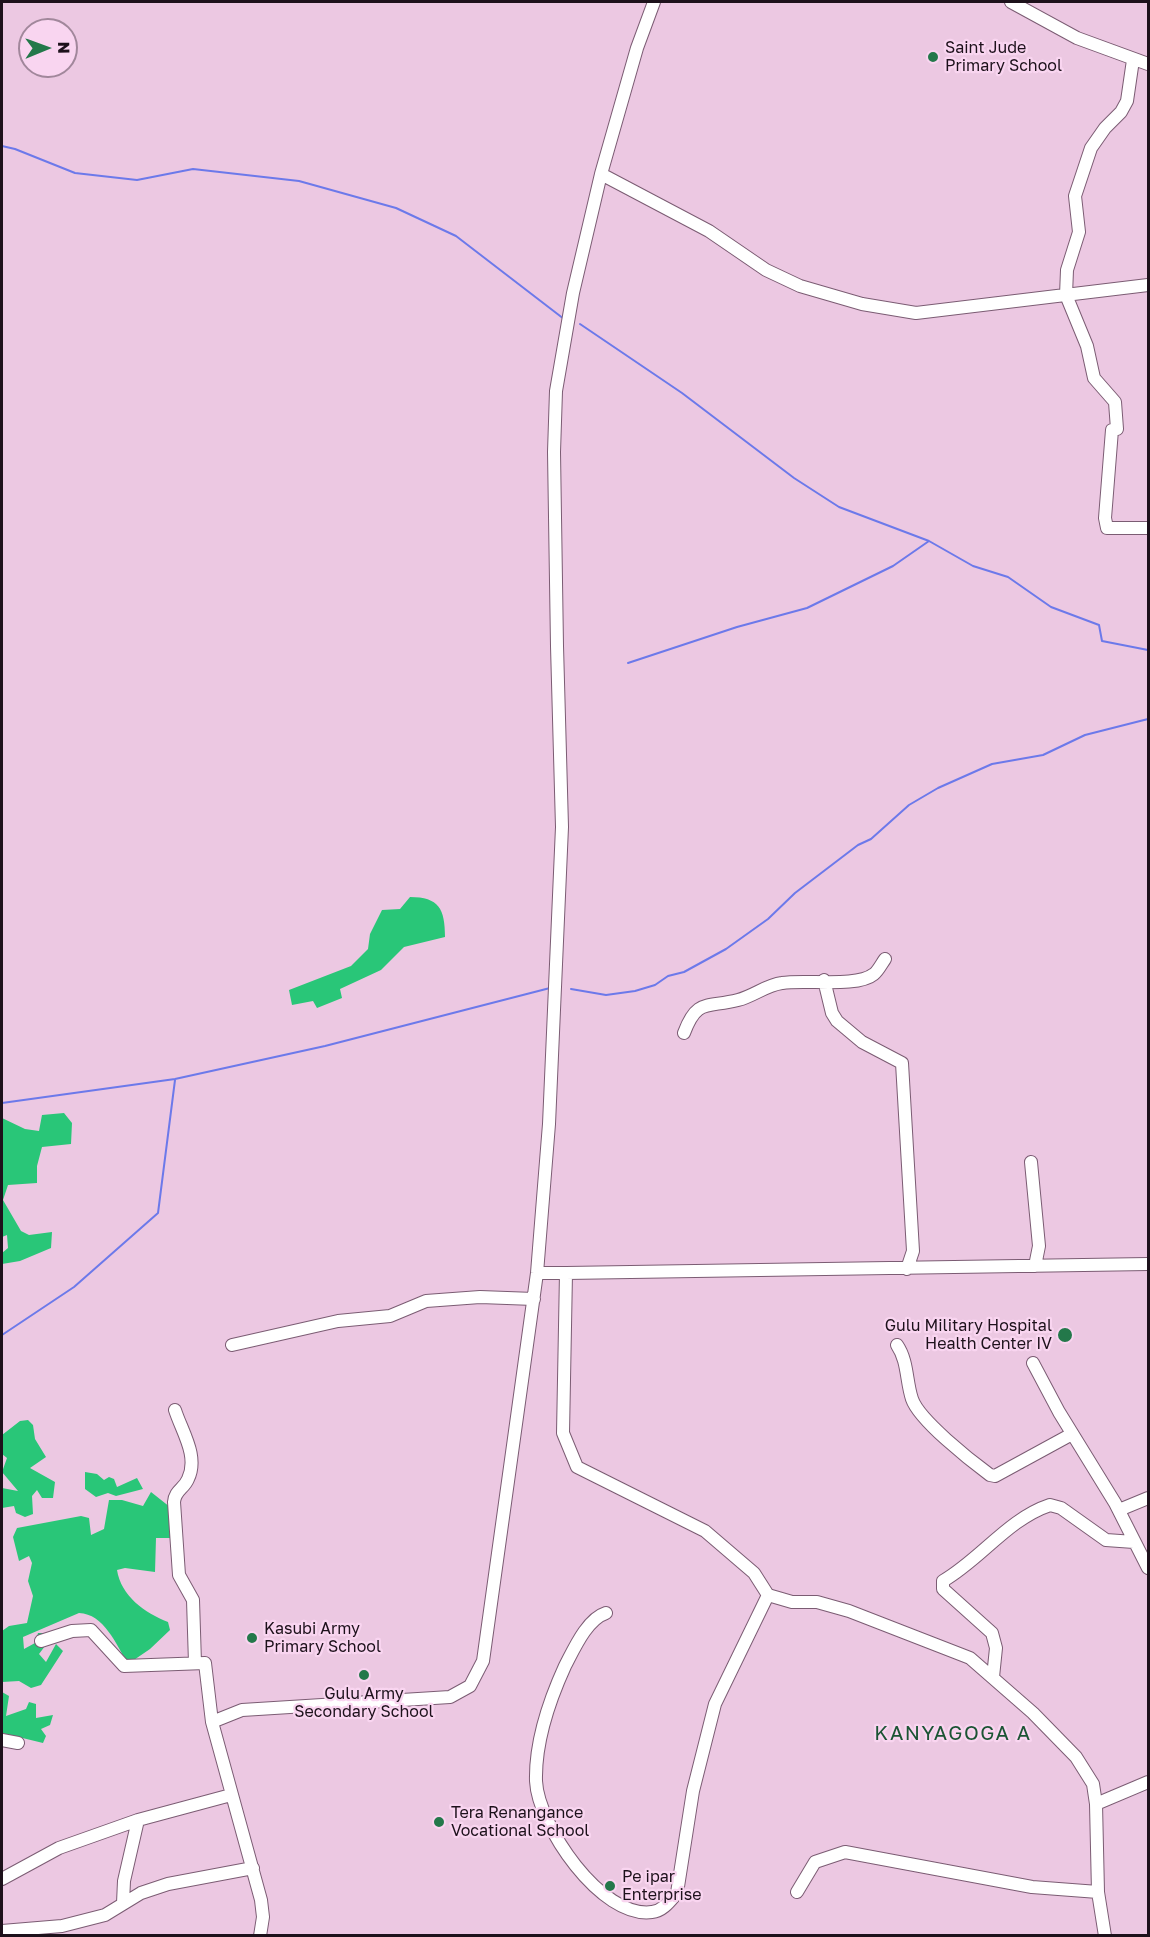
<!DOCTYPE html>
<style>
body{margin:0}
#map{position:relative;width:1150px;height:1937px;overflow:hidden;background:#ecc8e2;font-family:"Golos Text",sans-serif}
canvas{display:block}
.frame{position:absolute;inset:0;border:3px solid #1d111b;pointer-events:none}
.north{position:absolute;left:18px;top:18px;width:60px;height:60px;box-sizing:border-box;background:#f9d5f0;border:2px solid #a1879b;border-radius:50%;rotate:89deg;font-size:16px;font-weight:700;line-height:24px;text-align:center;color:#1d111b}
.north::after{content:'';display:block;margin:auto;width:21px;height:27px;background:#23784a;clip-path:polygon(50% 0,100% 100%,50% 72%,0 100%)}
</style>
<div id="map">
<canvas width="1150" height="1937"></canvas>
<div class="frame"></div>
<div class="north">N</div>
</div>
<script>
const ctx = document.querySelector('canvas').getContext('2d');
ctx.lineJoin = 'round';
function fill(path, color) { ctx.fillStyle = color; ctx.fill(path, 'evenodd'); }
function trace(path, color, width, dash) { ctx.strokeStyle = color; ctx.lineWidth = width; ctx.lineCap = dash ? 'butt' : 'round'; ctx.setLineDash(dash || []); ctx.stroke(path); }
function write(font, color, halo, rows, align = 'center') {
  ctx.font = font + ' "Golos Text",sans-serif'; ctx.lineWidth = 4.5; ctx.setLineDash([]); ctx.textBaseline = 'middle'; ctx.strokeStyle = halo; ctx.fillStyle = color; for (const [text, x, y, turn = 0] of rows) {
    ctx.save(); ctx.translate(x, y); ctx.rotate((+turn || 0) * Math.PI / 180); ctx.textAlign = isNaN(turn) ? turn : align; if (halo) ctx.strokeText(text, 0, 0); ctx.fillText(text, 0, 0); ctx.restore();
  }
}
fill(new Path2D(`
 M410,897C439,897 445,909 445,937L404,947L381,970L340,989L342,998L317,1008L313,1001L292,1005L289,990L351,966L368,949L370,934L382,910L400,909Z
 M64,1113L72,1123L71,1144L42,1147L37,1166V1183L8,1185L3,1200L21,1231L29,1235L52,1232L51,1248L20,1261L2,1264V1253L8,1248L7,1235L2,1237V1118L25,1129L39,1131L42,1115Z
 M28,1420L33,1425L35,1439L46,1457L30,1468L55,1482L53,1498H42L37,1490L32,1496L33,1514L25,1517L16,1513L14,1506L2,1508V1488L18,1491L2,1472L7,1458L2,1454V1435L20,1421Z
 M85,1472L97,1474L104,1480L109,1477L114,1479L117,1487L137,1478L143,1489L116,1496L108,1493L96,1497L85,1489Z
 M151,1492L175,1511L178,1538H156L155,1572L125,1568L117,1570C121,1596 145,1613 168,1622L170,1630L150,1649L128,1664C116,1644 104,1614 79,1613L23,1637L24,1649L35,1643L38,1633H50L48,1642L39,1654L46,1662L56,1644L63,1651L41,1685L31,1688L19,1681L2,1682V1631L9,1626L27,1623L33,1596L28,1581L32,1563L29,1556L19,1561L13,1537L17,1528L81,1516L89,1518L91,1535L104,1529L109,1500H122L143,1506Z
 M2,1692L9,1696L6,1716L26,1709L29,1702L36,1704V1718L53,1715L50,1725L41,1729L46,1736L43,1743L2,1733Z`), '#29c678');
trace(new Path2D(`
 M2,146L15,149L75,173L137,180L193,169L299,181L396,208L456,236L564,319
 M580,324L682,393L794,478L839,507L929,541L973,566L1008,577L1051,607L1099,625L1102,641L1148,650
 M628,663L737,627L807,608L893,566L929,541
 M571,989L606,995L635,991L655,985L668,976L684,972L726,949L768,919L795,893L858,845L871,839L909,805L938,788L992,764L1043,755L1085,735L1148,719
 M2,1103L175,1079L325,1046L550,988
 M2,1335L74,1287L158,1213L175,1080`), '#6c79ea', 2);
const minor = new Path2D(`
 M1011,2L1077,38L1148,64
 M1133,60L1127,101L1121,112L1105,128L1091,148L1075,196L1079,232L1067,270L1066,295L1087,346L1094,378L1115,402L1117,429L1112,430L1105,518L1107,528H1148
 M601,174L709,231L766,270L800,286L862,304L916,313L1148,285
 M824,980L832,1013L837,1021L862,1042L902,1063L913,1251L907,1269
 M684,1033C697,998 707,1008 738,1000C754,996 766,985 782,983C805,979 857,988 874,974C878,971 882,963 885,959
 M1031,1162L1039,1246L1035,1266
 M537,1273H566L563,1433L577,1467L705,1531L754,1573L768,1595L792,1602H817L849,1611L970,1658L1033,1713L1076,1757L1093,1784L1096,1804
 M566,1273L1148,1264
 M232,1345L338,1321L390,1316L426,1301L480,1297L534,1299
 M897,1345C908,1361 906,1381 912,1399C919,1420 971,1461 990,1475L995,1476L1072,1434
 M1033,1363L1059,1412L1115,1503L1148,1568
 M175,1410C182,1432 199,1456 188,1479C184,1489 175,1490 174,1502L179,1575L193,1600L195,1663
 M1119,1510L1148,1498
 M606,1613C587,1619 574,1649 565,1666C549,1701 535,1741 536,1781C538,1825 601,1919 652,1912C663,1911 670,1901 677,1893L693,1791L715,1704L768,1595
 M41,1641L72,1631L91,1630L124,1666L205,1663L212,1722
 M993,1677L996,1648L992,1633L943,1589V1581C981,1559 1008,1519 1050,1505L1061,1508L1106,1540L1134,1542
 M2,1740L18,1743
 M2,1879L59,1848L138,1820L231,1795
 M797,1892L815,1862L845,1852L1032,1887L1098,1892
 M123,1903L124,1881L138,1820
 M2,1931L62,1926L105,1915L141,1893L168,1884L253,1868
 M260,1936L263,1917L261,1900L212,1722L242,1710L450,1697L470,1686L483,1661L537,1273L549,1124L562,827L557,646L554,452L556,391L573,293L601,174L637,48L654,2
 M1105,1936L1098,1892L1096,1804L1148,1782`);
trace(minor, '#7b5c73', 14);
trace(minor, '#fff', 12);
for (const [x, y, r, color] of [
 [933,57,6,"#23784a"],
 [1065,1335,8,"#23784a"],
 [252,1638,6,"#23784a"],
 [364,1675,6,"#23784a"],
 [439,1822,6,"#23784a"],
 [610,1886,6,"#23784a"]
]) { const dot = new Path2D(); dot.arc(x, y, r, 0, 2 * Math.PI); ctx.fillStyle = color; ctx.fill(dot); trace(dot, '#f9d5f0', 2); }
write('16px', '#1d111b', '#f9d5f0', [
 ["Saint Jude",945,48],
 ["Primary School",945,66],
 ["Gulu Military Hospital",1052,1326,"right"],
 ["Health Center IV",1052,1344,"right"],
 ["Kasubi Army",264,1629],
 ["Primary School",264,1647],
 ["Gulu Army",364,1694,"center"],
 ["Secondary School",364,1712,"center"],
 ["Tera Renangance",451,1813],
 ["Vocational School",451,1831],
 ["Pe ipar",622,1877],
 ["Enterprise",622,1895]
], 'left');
ctx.letterSpacing = '1.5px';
write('20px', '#1b5434', '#f9d5f0', [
 ["KANYAGOGA A",953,1734]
]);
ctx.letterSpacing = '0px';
</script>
